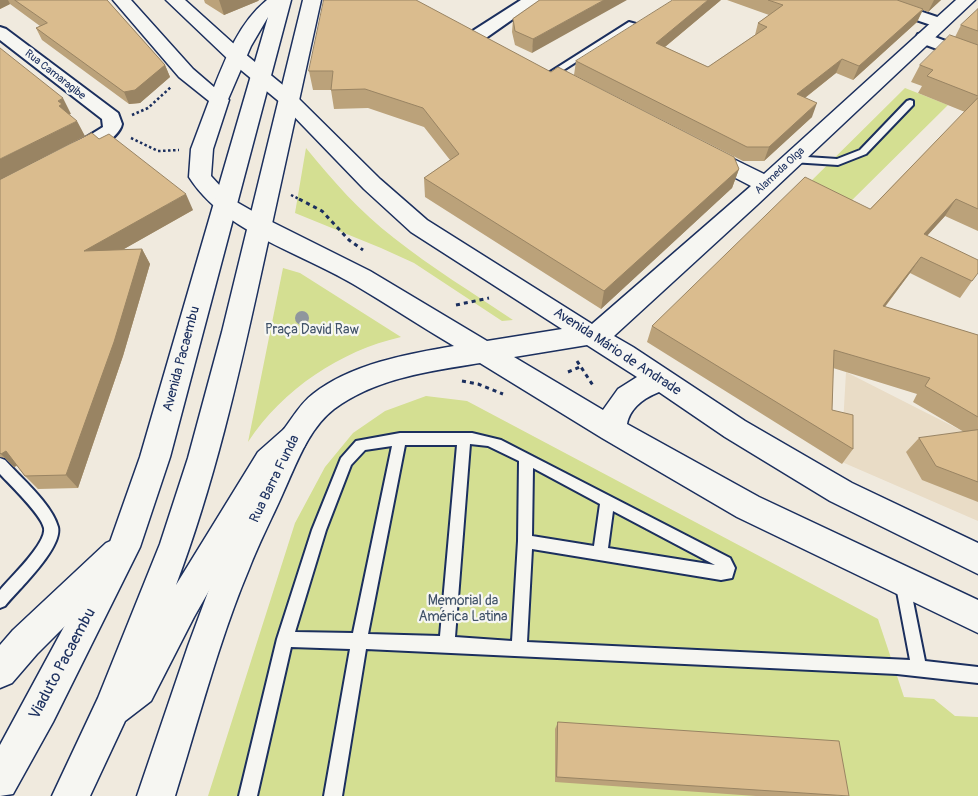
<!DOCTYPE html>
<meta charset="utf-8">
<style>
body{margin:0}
canvas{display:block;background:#f0eade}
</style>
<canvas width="978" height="796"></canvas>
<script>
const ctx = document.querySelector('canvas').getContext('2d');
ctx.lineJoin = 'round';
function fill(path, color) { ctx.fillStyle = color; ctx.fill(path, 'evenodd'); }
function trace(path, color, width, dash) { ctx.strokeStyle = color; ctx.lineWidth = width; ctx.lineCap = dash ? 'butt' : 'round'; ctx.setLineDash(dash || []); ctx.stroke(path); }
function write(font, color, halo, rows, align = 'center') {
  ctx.font = font + ' Pangolin,sans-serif'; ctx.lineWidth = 4.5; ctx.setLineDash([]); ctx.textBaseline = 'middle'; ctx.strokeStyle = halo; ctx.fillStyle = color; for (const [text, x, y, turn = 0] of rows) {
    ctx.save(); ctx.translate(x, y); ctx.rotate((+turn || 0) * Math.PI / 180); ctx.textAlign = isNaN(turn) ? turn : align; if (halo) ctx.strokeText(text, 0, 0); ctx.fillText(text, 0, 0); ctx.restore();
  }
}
fill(new Path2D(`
 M846,372L978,439V521L835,459L841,460Z`), '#e9dcc6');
fill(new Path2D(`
 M905,88L948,105L838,214L798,194Z
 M306,148C333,181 360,212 394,238C432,268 473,293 513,320L502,321L414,263L381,248L295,213Z
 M283,268L300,273L401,337C340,351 283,389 248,442Z
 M426,396L467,401L878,619L904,697L934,699L955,716L978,717V796H208L295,523L325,467L353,433L385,411Z`), '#d4df92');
const service = new Path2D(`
 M629,22L636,24L554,76L547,74Z
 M910,100L913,101V105L866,154L838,165L792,162L787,159L792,156L837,159L860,150L907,101Z
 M400,433H472L501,440L730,558L735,568L732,578L721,580L532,549L527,642L910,660L895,581L897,576L902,574L907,576L909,581L925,661L978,667V683L897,674L366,649L342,796H324L350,649L291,647L257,796H239L277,639L312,530L341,458L356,441ZM470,444L488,446L519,461L518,541L512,641L455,637ZM405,445H457L440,636L368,634ZM392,446L353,633L295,632L326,530L351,465L365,450ZM533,468L600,504L594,546L532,536ZM613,511L715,565L608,548Z
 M0,458L5,460C20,477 52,504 58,527C63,548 18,590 5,606L0,608V590C10,578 47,543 44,528C41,514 10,485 0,474Z`);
const minor = new Path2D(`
 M521,0H540L483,40H471L469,36L471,32Z
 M864,0H887L946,20L948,23L946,26H934L866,3Z
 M0,27L6,29L118,113L122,124C119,139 84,160 69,156L66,152L69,148L103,127L102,119L0,40Z
 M924,33L978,53V64L918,42L916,38L918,34Z`);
const tertiary = new Path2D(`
 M113,0H131L193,69L229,100L213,149L211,176L233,200L268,220L370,271L487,341L562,329L411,232L364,189L281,103L230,61L166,0H185L244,53L295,95L380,179L427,220L592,324L751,186L699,159L695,154L699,149L706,147L713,149L764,174L956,0H975L757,205L614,336L633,347L745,421L852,483L978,543V574L830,501L725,437L659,392C644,398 630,408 627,424L759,497L978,600V633L737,517L602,438L480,363C430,371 376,378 334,409C308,429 296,465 283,493C272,518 259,543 249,569C219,640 198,722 175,796H137L188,646L217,568L284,429C293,417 301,403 313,394C351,364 407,354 454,346C420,326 387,304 353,284C299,252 224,232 189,177L191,149L209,101L179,77ZM587,345L637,377L618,389L603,410L514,357Z
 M117,538L128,543L133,553L128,563L37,654L12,683L0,688V645L13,630L106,543Z`);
const primary = new Path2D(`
 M267,0H291L170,457L140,547L53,722L13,794L0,796V745L110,542L140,457L268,17L251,46L226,104L219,106L212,104L209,100C223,65 237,24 267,0Z
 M303,0H321C301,91 281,183 261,274C238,379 214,484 176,585L258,452L284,429L294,426L304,429L308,438L304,447L278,470L194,617L151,701L125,721L90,796H52L98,698L160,544L188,458L222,332Z`);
trace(service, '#1b2f5e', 4);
trace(minor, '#1b2f5e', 4);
trace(tertiary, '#1b2f5e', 3);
trace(primary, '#1b2f5e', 3);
trace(new Path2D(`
 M132,115L148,108L171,87
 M131,138L158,151L179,150
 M291,195L301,200`), '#1b2f5e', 2.5, [2.5, 2.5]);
trace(new Path2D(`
 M299,199L322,211L349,240L363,250
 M456,305L489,298
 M577,361L594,387
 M568,372L580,367
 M462,381L478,384L503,394`), '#1b2f5e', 3, [4, 4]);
fill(service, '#f6f6f2');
fill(minor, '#f6f6f2');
fill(tertiary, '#f6f6f2');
fill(primary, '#f6f6f2');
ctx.fillStyle = '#8f969d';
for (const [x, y] of [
 [302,318]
]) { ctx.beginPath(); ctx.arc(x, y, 7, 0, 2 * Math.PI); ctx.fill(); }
fill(new Path2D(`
 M0,0H107L165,65L170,77L140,103L129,104L42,40L36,28L40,26L10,4L0,9Z
 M204,0H259L258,1L224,15L205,3Z
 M540,0L532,53L515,45L512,32L513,19Z
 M721,0L665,47L708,67L755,35L758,23L769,15L727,0H941L928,12L923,10L917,22L853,80L836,73L805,98L812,117L764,161H743L574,75L576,61Z
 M978,9V231L945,216L927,236L972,281L960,298L910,273L885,307L978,335V502L922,480L906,452L919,438L964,432L913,402L917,394L833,368L832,410L853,449L842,464L647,342L652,326L870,209L965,112L918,93L922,86L911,82L920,65L955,37L961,25Z
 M309,71L551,72L739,169L732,188L601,309L425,197L424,178L450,160L424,127L368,108L334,109L331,90H313Z
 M0,180L193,210L122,250L142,249L150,264L123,356L78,488L38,489L25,476L17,466L14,467L5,458L0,457Z
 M558,722L839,796H756L555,782V729Z`), '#bba27a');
fill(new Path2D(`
 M0,0H8L10,4L0,9Z
 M219,0H259L258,1L224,15Z
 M604,0H627L532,53L533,39Z
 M708,0H721L654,56L656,43Z
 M934,0H941L928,12Z
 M923,9L917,22L853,80L859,66Z
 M842,59L836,73L792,108L797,94Z
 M165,65L170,77L140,103L129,104L124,92Z
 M63,98L71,114L68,115L59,106L58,101Z
 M817,103L812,117L764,161L769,147Z
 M77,121L85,136L0,180V159Z
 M739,169L732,188L601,309L604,291Z
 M186,194L193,210L94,266L84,251Z
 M956,199L945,216L913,251L924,234Z
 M142,249L150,264L123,356L78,488L66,475Z
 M921,257L910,273L873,322L883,306Z
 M6,451L19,464L14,467L1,454Z`), '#998463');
const building = new Path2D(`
 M15,0H107L165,65L135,90L124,92L36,28L47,23Z
 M324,0H416L551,72L558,67L734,157L739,169L604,291L424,178L459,154L423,108L365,89L331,90L333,71H309Z
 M540,0H604L533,39L515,31L513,19Z
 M673,0H708L656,43L708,67L767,27L758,23L783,5L768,0H897L923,9L859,66L842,59L797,94L817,103L769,147H747L576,61Z
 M978,9V31L961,25Z
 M950,35L978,45V96L927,76L933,70L920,65Z
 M0,48L63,98L58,101L62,104L59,106L77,121L0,159Z
 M978,98V209L956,199L924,234L978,260V273L972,281L921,257L883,306L978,335V417L925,386L930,378L834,350L832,410L853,415V449L652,326L805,177L870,209Z
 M92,133L99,139L109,134L186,194L84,251L142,249L114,342L66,475L25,476L6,451L1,454L0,453V180Z
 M978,430V482L936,466L919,438Z
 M558,722L839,741L849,796L557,777Z`);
fill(building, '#dabc8e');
trace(building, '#998463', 1);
write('11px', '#1b2f5e', '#f6f6f2', [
 ["Rua Camaragibe",55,75,38],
 ["Alameda Olga",780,171,-43]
]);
write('14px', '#405268', '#f6f6f2', [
 ["Praça David Raw",312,330],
 ["Memorial da",463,601],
 ["América Latina",463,617]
]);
write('14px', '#1b2f5e', '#f6f6f2', [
 ["Avenida Mário de Andrade",617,352,33],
 ["Avenida Pacaembu",182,359,-75],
 ["Rua Barra Funda",275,479,-64]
]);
write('16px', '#1b2f5e', '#f6f6f2', [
 ["Viaduto Pacaembu",63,664,-62]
]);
</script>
